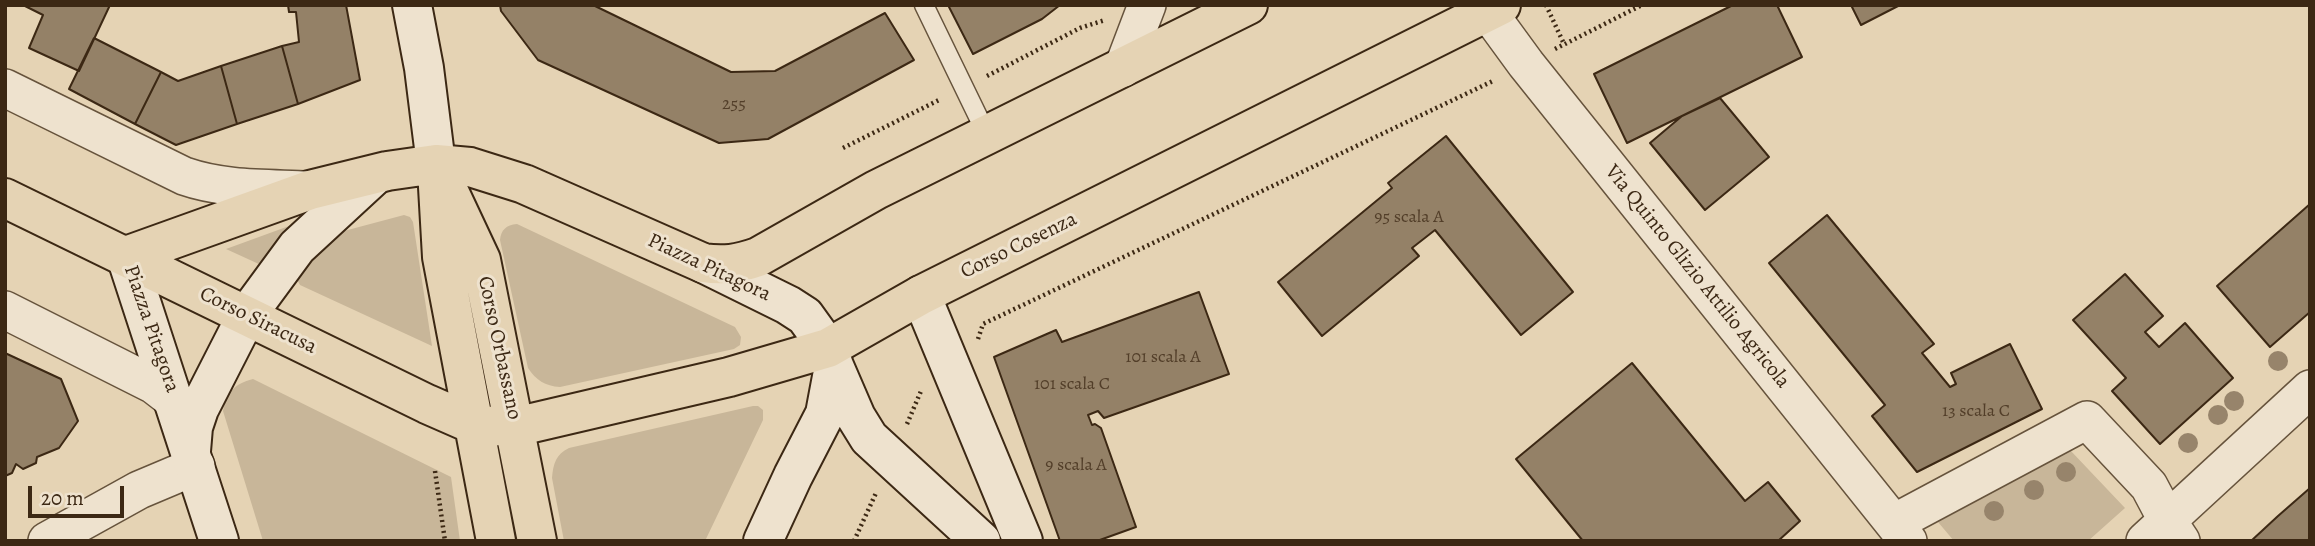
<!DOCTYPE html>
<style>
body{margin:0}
#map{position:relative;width:2315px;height:546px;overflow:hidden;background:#e5d3b4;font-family:Alegreya,serif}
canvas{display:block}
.frame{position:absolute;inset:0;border:7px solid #3c2814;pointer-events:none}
.scale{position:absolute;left:28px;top:486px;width:96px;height:32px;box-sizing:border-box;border:4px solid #3c2814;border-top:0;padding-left:9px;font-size:21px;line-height:24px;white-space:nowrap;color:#3c2814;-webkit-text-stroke:5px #eee2ce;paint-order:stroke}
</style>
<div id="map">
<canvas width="2315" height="546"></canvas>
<div class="frame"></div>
<div class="scale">20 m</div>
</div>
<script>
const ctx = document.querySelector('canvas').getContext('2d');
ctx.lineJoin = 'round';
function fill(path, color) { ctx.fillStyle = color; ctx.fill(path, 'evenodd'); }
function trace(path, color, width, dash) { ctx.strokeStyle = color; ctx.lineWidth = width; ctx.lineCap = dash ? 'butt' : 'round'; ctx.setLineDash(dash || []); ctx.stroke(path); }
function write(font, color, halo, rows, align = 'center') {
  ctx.font = font + ' Alegreya,serif'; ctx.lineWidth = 6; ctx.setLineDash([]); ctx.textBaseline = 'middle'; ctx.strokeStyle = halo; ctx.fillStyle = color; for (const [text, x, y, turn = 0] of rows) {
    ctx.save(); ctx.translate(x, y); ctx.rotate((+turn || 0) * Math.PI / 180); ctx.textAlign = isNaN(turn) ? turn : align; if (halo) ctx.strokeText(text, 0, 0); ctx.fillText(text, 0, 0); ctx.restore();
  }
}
fill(new Path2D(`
 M404,215L410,217L413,222L432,346L300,285L295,276L323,242L344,231Z
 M300,222L261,265L226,249Z
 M517,224L735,327L741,337L740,345L734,349L560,387C545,386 536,380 528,368L500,240C501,230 506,225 517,224Z
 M253,379L451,477L460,541H263L223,411C227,392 234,384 253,379Z
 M753,406H758L763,410V420L705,541H564L552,478C553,464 556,454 569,448Z
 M2070,450L2125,508L2088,541H1954L1938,522Z`), '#c8b699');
const building = new Path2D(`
 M23,5H110L79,71L29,48L43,15Z
 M288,5H346L360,80L298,104L282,46L299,42L296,12H289Z
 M500,5H593L731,72L775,71L885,13L914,60L768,139L719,143L538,60L501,11Z
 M948,5H1060L1042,19L973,54Z
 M1733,5H1777L1802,57L1627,143L1594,74Z
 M1851,5H1900L1861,25Z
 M94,38L161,72L135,124L69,89Z
 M282,46L298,104L237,124L221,66Z
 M221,66L237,124L176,145L135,124L161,72L178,81Z
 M1720,98L1769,157L1705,210L1650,143L1682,116Z
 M1446,136L1573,292L1521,335L1435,230L1412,248L1419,256L1322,336L1278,282L1392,188L1388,183Z
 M2310,204V312L2270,347L2217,286Z
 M1827,215L1934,344L1922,353L1950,387L1956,384L1951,373L2010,344L2042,409L1917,472L1872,416L1885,405L1769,263Z
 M2125,274L2163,316L2145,332L2159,347L2185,323L2233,378L2160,444L2112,391L2126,378L2073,320Z
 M1199,292L1229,374L1104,418L1098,411L1088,415L1092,425L1095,424L1101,428L1136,527L1097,541H1060L994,357L1056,330L1062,342Z
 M5,353L61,379L78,421L59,448L37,457L36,463L23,469L16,464L12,473L5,476Z
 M1632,363L1745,501L1768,482L1800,521L1778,541H1583L1516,459Z
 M2310,488V541H2251L2278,516Z`);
fill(building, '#948167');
trace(building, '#3c2814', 2);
const lane = new Path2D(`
 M924,5L987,135`);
const street = new Path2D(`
 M1488,12L1526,64L1908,541
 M1123,68L1147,5
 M5,88L184,176C224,190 267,188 309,190
 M5,310L154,385L176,402
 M1894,523L2087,420L2149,486L2167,520L2181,541
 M47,541L139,490L196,466
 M2145,541L2310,389`);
const secondary = new Path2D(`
 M412,5L424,68L436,164
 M126,256L219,541
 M703,263L788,305L805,316L828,348L834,366L825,414L793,476L763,541
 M921,295L1023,541
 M834,366L856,417L869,438L981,541
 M191,451L193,427L199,409L247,315L297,247L375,175`);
const primary = new Path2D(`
 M436,164L481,260L537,541
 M438,187L442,257L496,541
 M5,198L427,404L475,425L515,427L729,377L828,348L921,295L1501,5
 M126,256L310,190L387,171L436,164L470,167L524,184L703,263C724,266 738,264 758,257L876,190L1248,5`);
trace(lane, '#66533c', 21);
trace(street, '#66533c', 40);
trace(secondary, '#3c2814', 42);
trace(primary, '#3c2814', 42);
trace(new Path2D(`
 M1546,5L1564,44
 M1555,49L1642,5
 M987,76L1080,28L1105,20
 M843,148L941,99
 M978,339L983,324L1495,80
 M907,424L921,391
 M435,471L445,541
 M854,541L876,493`), '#3c2814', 4.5, [2, 3.5]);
trace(lane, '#eee2ce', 18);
trace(street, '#eee2ce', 37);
trace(secondary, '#eee2ce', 38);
trace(primary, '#e5d3b4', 38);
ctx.fillStyle = '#97846b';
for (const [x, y] of [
 [2278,361],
 [2234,401],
 [2218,415],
 [2188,443],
 [2066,472],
 [2034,490],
 [1994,511]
]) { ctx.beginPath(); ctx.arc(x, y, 10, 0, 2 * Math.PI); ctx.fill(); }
write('18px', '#523e29', null, [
 ["255",734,105],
 ["95 scala A",1409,218],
 ["101 scala A",1163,358],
 ["101 scala C",1072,385],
 ["13 scala C",1976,412],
 ["9 scala A",1076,466]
]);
write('21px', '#3c2814', '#eee2ce', [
 ["Corso Cosenza",1019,246,-26],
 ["Piazza Pitagora",709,268,25],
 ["Via Quinto Glizio Attilio Agricola",1697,277,51],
 ["Corso Siracusa",258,321,26],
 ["Piazza Pitagora",151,329,71],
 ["Corso Orbassano",499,348,78]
]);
</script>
